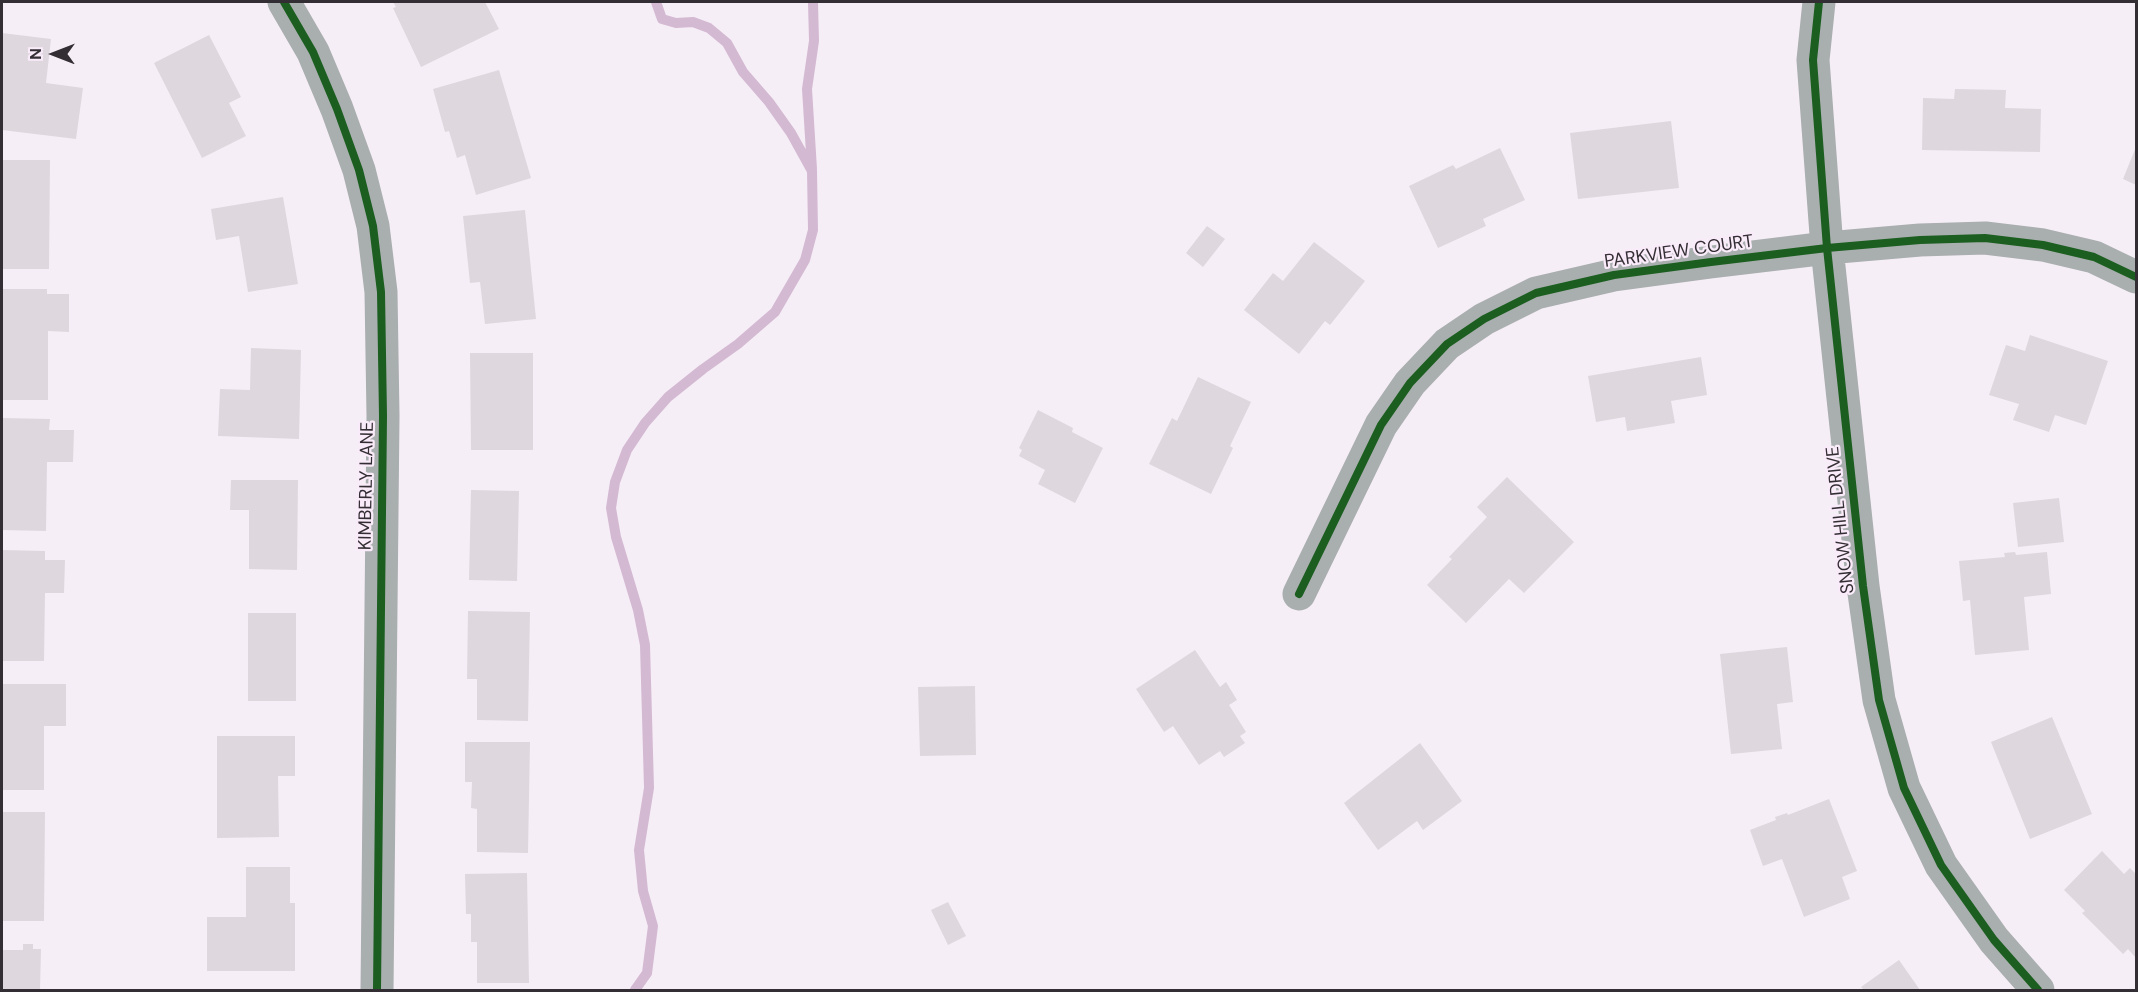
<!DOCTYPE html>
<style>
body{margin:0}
#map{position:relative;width:2138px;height:992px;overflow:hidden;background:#f6eef6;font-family:"DM Sans",sans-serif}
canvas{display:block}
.frame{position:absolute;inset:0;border:3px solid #332e33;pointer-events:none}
.north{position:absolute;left:24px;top:24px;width:60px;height:60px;-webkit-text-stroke:4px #f9ebf9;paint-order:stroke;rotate:270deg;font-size:16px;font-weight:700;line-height:24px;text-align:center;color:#332e33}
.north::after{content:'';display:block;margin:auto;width:21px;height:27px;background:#332e33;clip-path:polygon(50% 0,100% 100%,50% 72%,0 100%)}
</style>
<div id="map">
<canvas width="2138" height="992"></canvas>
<div class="frame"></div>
<div class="north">N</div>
</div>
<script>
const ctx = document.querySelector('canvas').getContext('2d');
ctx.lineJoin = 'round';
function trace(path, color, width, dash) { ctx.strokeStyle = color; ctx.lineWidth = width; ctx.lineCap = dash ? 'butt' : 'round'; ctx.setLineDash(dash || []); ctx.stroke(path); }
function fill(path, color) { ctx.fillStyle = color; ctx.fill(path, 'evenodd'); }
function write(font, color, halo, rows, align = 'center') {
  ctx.font = font + ' "DM Sans",sans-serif'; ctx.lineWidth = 4.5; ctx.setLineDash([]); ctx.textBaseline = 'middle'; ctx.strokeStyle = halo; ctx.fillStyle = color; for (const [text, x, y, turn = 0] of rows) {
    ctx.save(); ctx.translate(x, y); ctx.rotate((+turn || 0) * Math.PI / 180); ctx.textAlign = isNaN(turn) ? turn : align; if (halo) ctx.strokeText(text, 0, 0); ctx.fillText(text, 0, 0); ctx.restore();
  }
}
trace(new Path2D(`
 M812,169L807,89L814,41L813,2
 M635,990L647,973L653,926L643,891L639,850L649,788L645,645L638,610L616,537L611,508L615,482L627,450L645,423L668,397L703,369L738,344L775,312L805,260L813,230L812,171L791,133L769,102L743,72L727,43L709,28L693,22L676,23L662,19L656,2`), '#d4b9d3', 10);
fill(new Path2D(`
 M393,2H485L499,29L421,67L393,8L396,7Z
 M2,33L51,39L46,83L83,88L76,139L2,130Z
 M209,35L241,97L229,103L246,136L202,158L154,63Z
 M499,70L531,178L476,195L465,155L457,158L449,131L445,132L433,89Z
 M1955,89L2006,90L2005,108L2041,109L2040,152L1922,150L1923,98L1954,99Z
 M1671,121L1679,188L1578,199L1570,133Z
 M2136,147V185L2123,179Z
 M1500,148L1525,200L1483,219L1486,226L1438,248L1409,186L1453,165L1456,169Z
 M2,160H50L49,269H2Z
 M283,197L298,284L248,292L239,236L216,240L211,209Z
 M525,210L536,319L485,324L480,282L470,283L463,216Z
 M1207,226L1225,239L1203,267L1186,253Z
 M1314,242L1365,281L1330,325L1325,321L1299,354L1244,310L1273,273L1283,281Z
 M2,289H47V294H69V332L48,331V400H2Z
 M2030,335L2108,361L2086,425L2055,415L2049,432L2013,420L2019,404L1989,395L2006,345L2025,351Z
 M251,348L301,350L299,439L218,436L220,389L250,390Z
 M470,353H533V450H471Z
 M1701,357L1707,395L1671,401L1675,423L1627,431L1625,417L1596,422L1588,376Z
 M1198,377L1251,402L1230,446L1233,448L1211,494L1149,464L1172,418L1177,421Z
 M1038,410L1073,428L1072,432L1103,448L1075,503L1038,484L1045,470L1019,456L1022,450L1019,448Z
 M2,418L50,419L49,430H74L73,462H47L46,531L2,530Z
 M1507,477L1574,542L1524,593L1509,579L1466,623L1427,585L1452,559L1449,557L1487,517L1477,507Z
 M231,480H298L297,570L249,569V510H230Z
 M471,490L519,491L517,581L469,580Z
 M2059,498L2064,542L2018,547L2013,503Z
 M2,550L45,551V560H65L64,593H45L44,661H2Z
 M2015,552L2016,555L2047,552L2051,594L2024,597L2029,650L1975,655L1970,600L1963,601L1959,561L2005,557L2004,553Z
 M468,611L530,612L528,721L477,720V679H467Z
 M248,613H296V701H248Z
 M1787,647L1793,702L1777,704L1782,749L1731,754L1720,654Z
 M1195,650L1220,687L1226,682L1237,700L1229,705L1246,732L1240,736L1245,743L1224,757L1220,751L1199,765L1173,726L1164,732L1136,689Z
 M2,684H66V726H44V790H2Z
 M975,686L976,755L920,756L918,687Z
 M2052,717L2092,814L2030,839L1991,742Z
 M217,736H295V776H278L279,837L217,838Z
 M465,742H530L528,853L477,852V809L471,808L472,782H465Z
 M1420,743L1462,801L1423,830L1417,821L1378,850L1344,803Z
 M1829,799L1857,871L1842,877L1850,899L1804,917L1782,859L1763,866L1750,830L1776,820L1775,817L1787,813L1788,815Z
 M2,812H45L44,921H2Z
 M2102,851L2124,874L2130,868L2136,874V958L2128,949L2123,954L2082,913L2085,911L2064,890Z
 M246,867H290V903H295V971H207V917H246Z
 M527,873L529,983H477V942H471V914H466L465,874Z
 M948,902L966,936L948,945L931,910Z
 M23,944H33V949H41L40,990H2V950H23Z
 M1899,960L1920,990H1864L1861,987Z`), '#ded7de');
trace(new Path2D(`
 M284,2L313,52L337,109L359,170L373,226L381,292L383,416L377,990
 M1819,2L1813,60L1827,248L1863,586L1879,700L1904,788L1941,865L1994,940L2038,990
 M1299,594L1381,425L1410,383L1447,344L1484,319L1536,293L1614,275L1711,262L1827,248L1920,240L1985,238L2043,245L2094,257L2136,277`), '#a9aeae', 33);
trace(new Path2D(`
 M284,2L313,52L337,109L359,170L373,226L381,292L383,416L377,990
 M1819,2L1813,60L1827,248L1863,586L1879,700L1904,788L1941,865L1994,940L2038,990
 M1299,594L1381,425L1410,383L1447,344L1484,319L1536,293L1614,275L1711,262L1827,248L1920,240L1985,238L2043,245L2094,257L2136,277`), '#1b5e20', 8);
write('18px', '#332e33', '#f9ebf9', [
 ["PARKVIEW COURT",1679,252,-8],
 ["KIMBERLY LANE",367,486,-89],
 ["SNOW HILL DRIVE",1841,520,-96]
]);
</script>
